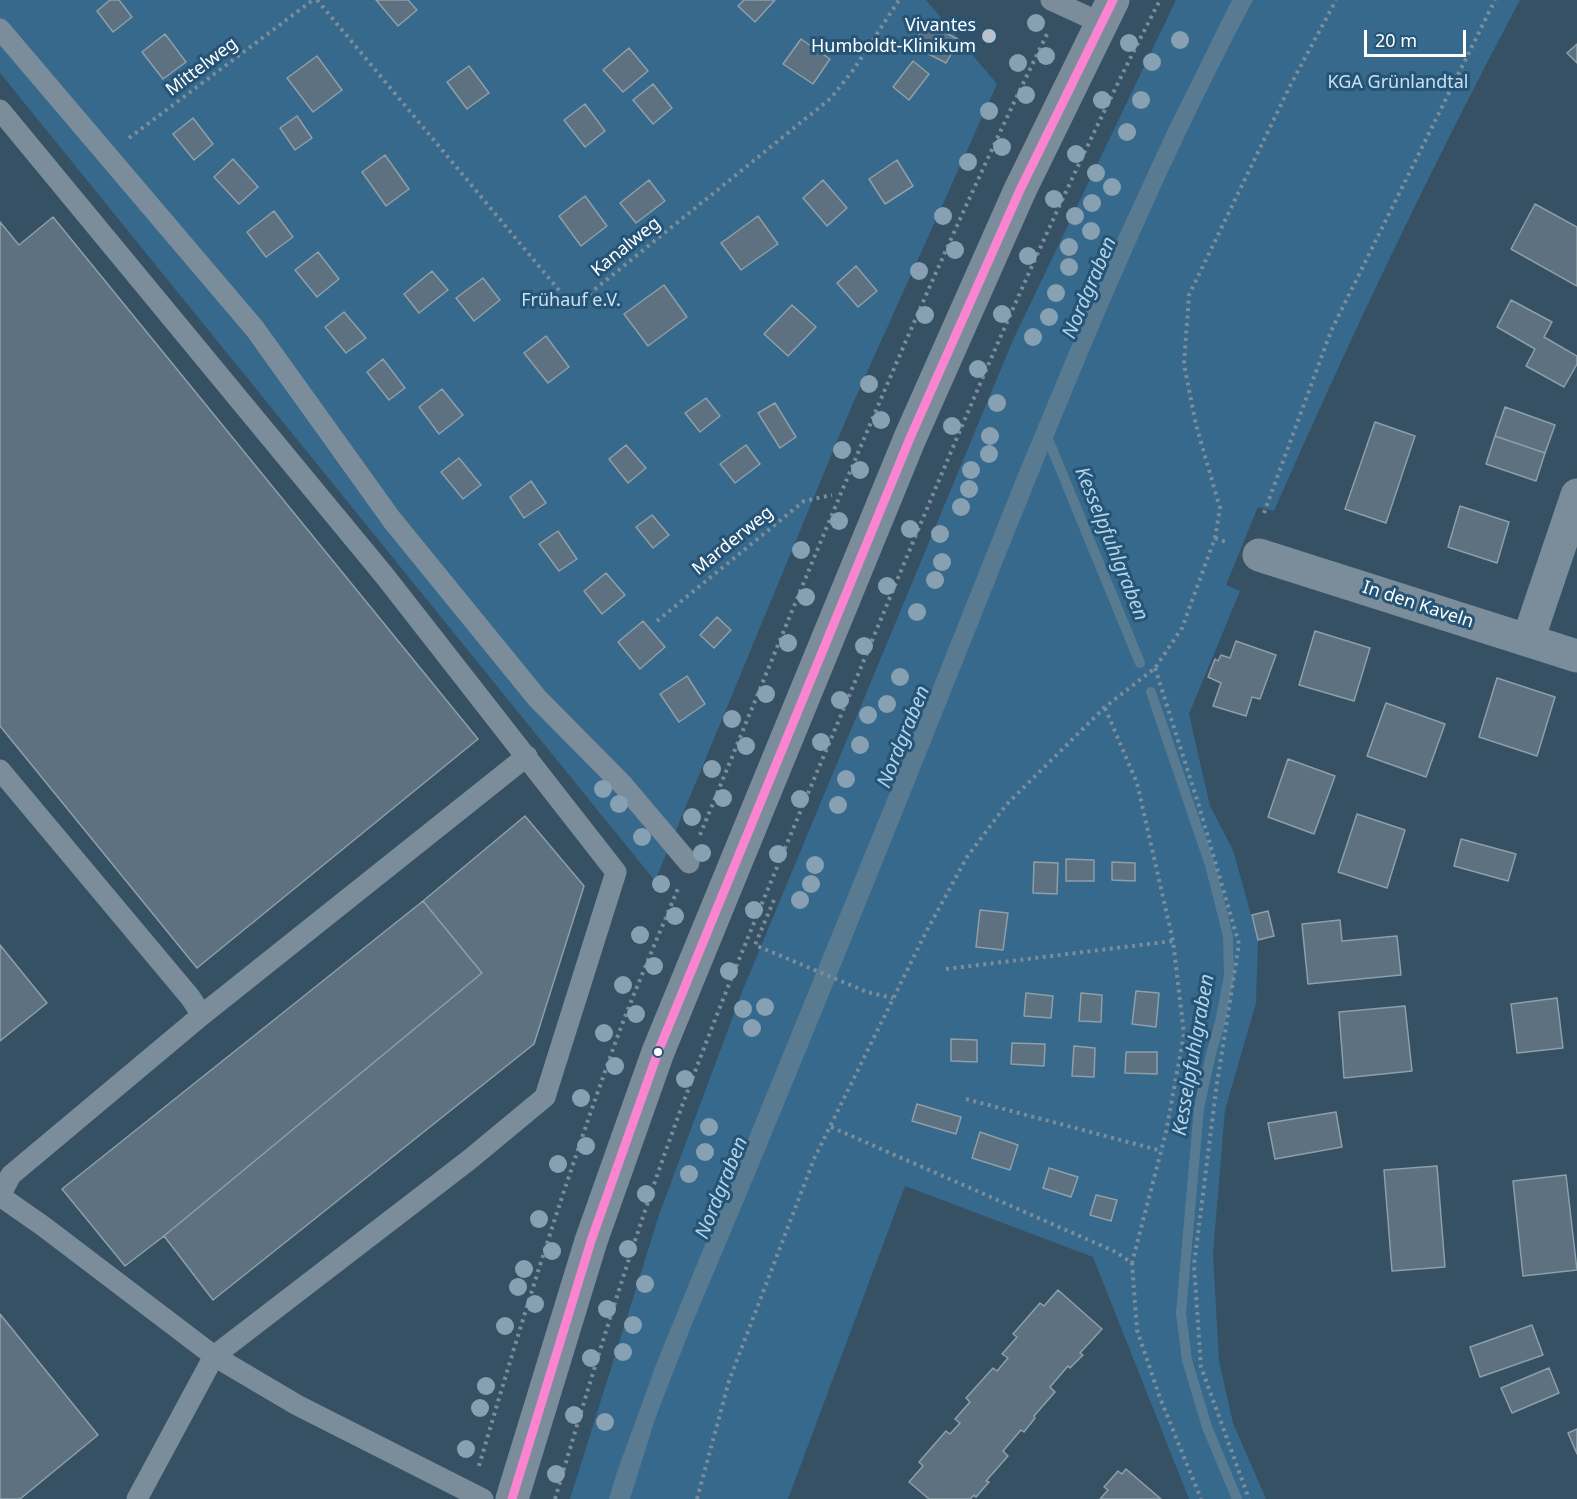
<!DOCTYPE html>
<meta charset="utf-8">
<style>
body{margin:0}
#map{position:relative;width:1577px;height:1499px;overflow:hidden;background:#375164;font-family:"Noto Sans",sans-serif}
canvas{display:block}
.scale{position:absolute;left:1364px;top:30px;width:102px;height:27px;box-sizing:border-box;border:3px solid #fff;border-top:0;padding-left:8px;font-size:18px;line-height:21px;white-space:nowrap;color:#fff;-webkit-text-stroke:4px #255476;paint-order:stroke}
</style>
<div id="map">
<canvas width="1577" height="1499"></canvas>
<div class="scale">20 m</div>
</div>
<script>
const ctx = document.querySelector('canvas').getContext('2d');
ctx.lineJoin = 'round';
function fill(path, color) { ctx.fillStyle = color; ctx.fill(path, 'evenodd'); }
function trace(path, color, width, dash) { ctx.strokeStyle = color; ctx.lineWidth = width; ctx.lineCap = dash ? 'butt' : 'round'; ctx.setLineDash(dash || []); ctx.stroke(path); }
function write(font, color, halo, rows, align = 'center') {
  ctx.font = font + ' "Noto Sans",sans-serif'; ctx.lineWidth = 6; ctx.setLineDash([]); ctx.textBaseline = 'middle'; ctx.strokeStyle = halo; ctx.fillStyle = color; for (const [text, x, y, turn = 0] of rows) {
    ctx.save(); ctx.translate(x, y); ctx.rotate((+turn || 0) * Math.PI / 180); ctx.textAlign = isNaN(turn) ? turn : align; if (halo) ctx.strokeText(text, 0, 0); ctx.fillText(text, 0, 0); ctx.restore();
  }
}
fill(new Path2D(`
 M0,0H926L997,84L850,410L655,881L0,73Z
 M1176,0H1520C1431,167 1350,338 1274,511L1258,507L1226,585L1240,591L1189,714L1210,806L1233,850L1258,940L1256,1003L1225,1110L1213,1254L1219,1361L1233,1423L1266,1499H1189L1093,1257L905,1186L788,1499H570L660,1212L742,992L1013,340Z`), '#36698b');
fill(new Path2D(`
 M1232,0H1253C1151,192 1070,395 989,597C891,842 793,1087 690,1329L655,1419L630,1499H609L617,1472L657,1362L935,682L1018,474L1103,270L1168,129Z`), '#597b92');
trace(new Path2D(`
 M1048,439L1140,663
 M1151,692L1210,865L1228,936L1229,976L1220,1022L1211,1054L1199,1108L1181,1313L1187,1360L1207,1427L1237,1499`), '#597b92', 10);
const building = new Path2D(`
 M110,0H119L132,17L113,32L97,11Z
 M376,0H408L417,10L398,26Z
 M744,0H775L755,22L738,6Z
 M926,22L959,40L946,63L913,46Z
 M165,34L186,62L163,79L142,52Z
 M801,39L830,59L813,84L783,64Z
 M1577,44V63L1567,53Z
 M629,48L648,71L623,92L603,70Z
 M317,56L342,90L313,112L287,78Z
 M913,61L929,74L909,100L893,87Z
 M469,66L489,93L467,109L447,82Z
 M653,84L672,108L653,124L633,100Z
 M585,104L605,131L585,147L564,120Z
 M297,116L312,138L295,150L280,128Z
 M193,118L213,144L194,160L173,134Z
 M385,155L409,189L386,206L362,172Z
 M233,159L258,187L239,204L214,177Z
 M897,160L913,186L885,204L869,179Z
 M649,180L665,201L636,223L620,203Z
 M823,180L847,208L827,226L803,198Z
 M585,196L607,226L581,246L559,216Z
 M1535,204L1577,227V286L1511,249Z
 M274,211L293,237L266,257L247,232Z
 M758,216L778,244L741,270L721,243Z
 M53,217L478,739L197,968L0,726V222L19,245Z
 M318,252L339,279L317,297L295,270Z
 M856,266L877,291L858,307L837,283Z
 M432,271L448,290L419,313L404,294Z
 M483,278L500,300L474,321L456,298Z
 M664,285L687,317L648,346L624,314Z
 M1511,300L1552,322L1544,337L1577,356V364L1564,387L1526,366L1535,349L1497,327Z
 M792,305L816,327L788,356L764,334Z
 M344,312L366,338L346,353L325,327Z
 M546,336L569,367L548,383L524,353Z
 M383,359L405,388L389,400L367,372Z
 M442,389L463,415L439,434L419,407Z
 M706,398L720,416L700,432L685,413Z
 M775,403L796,437L780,448L758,413Z
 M1505,407L1555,425L1545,453L1495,436Z
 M1375,422L1415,436L1386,523L1345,509Z
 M1495,436L1545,453L1536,481L1486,464Z
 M626,445L646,468L628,483L609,459Z
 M746,445L760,464L735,483L720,464Z
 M459,458L481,485L463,499L441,472Z
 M531,481L546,503L524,518L510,497Z
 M1460,506L1509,522L1497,563L1448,547Z
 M652,515L669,535L653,548L636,527Z
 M558,531L577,559L559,571L539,544Z
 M606,573L625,595L602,614L584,591Z
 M717,617L731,630L714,648L700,635Z
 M643,621L665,647L640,669L618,642Z
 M1315,631L1370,648L1354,701L1299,685Z
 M1236,641L1276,655L1260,699L1252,697L1246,716L1213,706L1221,683L1208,677L1215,659L1218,661L1221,655L1230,658Z
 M687,676L705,704L679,722L660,694Z
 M1497,678L1555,697L1537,756L1479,737Z
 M1386,703L1445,724L1426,777L1367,756Z
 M1288,759L1335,776L1314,834L1268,817Z
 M1357,814L1405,830L1387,888L1338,872Z
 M525,816L584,886L534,1044L213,1300L164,1236L482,973L423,901Z
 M1461,839L1516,854L1508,881L1454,866Z
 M1066,859L1094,860V881H1066Z
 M1034,862L1058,863L1057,894L1033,893Z
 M1112,862L1135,863V881L1112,880Z
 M423,901L482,973L164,1236L125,1266L62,1189Z
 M980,910L1008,913L1003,950L976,947Z
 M1268,911L1274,936L1258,940L1252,915Z
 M1340,920L1342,941L1397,936L1401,975L1308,984L1302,924Z
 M0,945L47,1003L0,1041Z
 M1136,991L1159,993L1156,1027L1132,1024Z
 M1026,993L1053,996L1051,1018L1024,1016Z
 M1081,993L1102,995L1101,1022L1079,1021Z
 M1557,998L1563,1048L1517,1053L1511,1004Z
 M1405,1006L1412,1071L1344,1078L1339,1012Z
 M951,1039L977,1040V1062L951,1061Z
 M1012,1043L1045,1044L1044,1066L1011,1064Z
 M1074,1046L1095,1048L1094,1077L1072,1076Z
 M1126,1052H1157V1074L1125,1073Z
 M917,1104L961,1117L956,1134L912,1121Z
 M1336,1112L1342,1147L1275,1159L1268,1123Z
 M980,1132L1018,1145L1010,1170L972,1158Z
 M1437,1166L1445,1267L1392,1271L1384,1170Z
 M1049,1168L1078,1177L1071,1197L1043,1188Z
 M1566,1175L1577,1270L1523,1276L1513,1181Z
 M1096,1195L1117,1200L1111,1221L1090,1215Z
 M1058,1290L1102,1329L1080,1353L1083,1355L1070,1368L1068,1366L1050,1387L1055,1392L1034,1416L1035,1418L1024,1432L1021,1430L1003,1451L1008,1456L986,1481L989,1482L976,1497L974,1495L970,1499H929L909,1482L923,1466L919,1462L946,1431L950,1434L960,1423L955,1419L970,1402L966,1398L993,1368L997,1371L1008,1358L1002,1354L1017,1337L1013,1334L1040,1303L1044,1306Z
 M0,1314L98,1435L20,1499H0Z
 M1532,1325L1543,1355L1480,1377L1470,1347Z
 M1549,1368L1559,1393L1512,1413L1501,1388Z
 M1577,1429V1454L1568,1433Z
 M1126,1469L1161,1499H1100L1108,1490L1104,1487L1118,1471L1122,1474Z`);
fill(building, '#5d7180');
trace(building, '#8e9faa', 1.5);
trace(new Path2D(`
 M317,0L573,307L831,98L854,69L899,0
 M129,138L313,0
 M1264,513L1331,331L1495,0
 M1215,538L1229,543
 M657,621L804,501L832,495
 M1155,668L1199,806L1239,944L1217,1083L1194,1265L1201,1367L1249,1499
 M1105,708L1137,783L1173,941L1184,1034L1166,1132L1132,1263
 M700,835C811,565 920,293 1049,30
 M774,900L755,945L867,992L893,998
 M946,969L1173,941
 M966,1099L1162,1151
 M831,1127L1116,1252L1132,1263L1137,1330L1160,1398L1201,1499
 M479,1466C521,1322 566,1179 617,1038C636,987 658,937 679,886
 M555,1499C585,1398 616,1296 650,1196C712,1014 790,838 864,660C956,438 1049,214 1160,0
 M697,1499L729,1381L814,1159L926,932L967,857L1006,805L1105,707L1155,668L1182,628L1215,538L1220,508L1196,425L1184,364L1189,295L1291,84L1336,0`), '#7b8d9b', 4, [3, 4.5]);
trace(new Path2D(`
 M1051,0L1101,23
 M0,29L255,329L392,520L537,698L623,785L689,863
 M0,110L384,575L616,872L545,1097L469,1160L214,1356L137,1499
 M0,770L190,997L202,1015L11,1175L0,1196L43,1226L214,1356L297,1405L483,1499
 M202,1015L527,756`), '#7b8d9b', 21);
trace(new Path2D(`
 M1259,555L1577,656
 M1528,640L1577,495
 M512,1499L591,1241L658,1052L910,438L1020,190L1113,0`), '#7b8d9b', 33);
trace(new Path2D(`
 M512,1499L591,1241L658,1052L910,438L1020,190L1113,0`), '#fb84d1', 9);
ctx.fillStyle = '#87a0b2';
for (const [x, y] of [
 [1036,23],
 [1180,40],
 [1129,43],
 [1046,56],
 [1152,62],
 [1018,63],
 [1026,95],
 [1102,100],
 [1141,100],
 [989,111],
 [1127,132],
 [1002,147],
 [1076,154],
 [968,162],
 [1096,173],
 [1112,187],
 [1054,199],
 [1092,203],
 [943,216],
 [1075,216],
 [1091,231],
 [1069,247],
 [955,250],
 [1028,256],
 [1069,267],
 [919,271],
 [1056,293],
 [1002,314],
 [925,315],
 [1049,317],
 [1033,337],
 [978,369],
 [869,384],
 [997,403],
 [881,420],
 [952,426],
 [990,436],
 [842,450],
 [989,454],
 [860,470],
 [971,470],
 [969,489],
 [961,507],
 [839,521],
 [910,529],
 [940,534],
 [801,550],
 [942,562],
 [935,580],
 [887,586],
 [806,597],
 [917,612],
 [788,643],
 [864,646],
 [900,677],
 [766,694],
 [840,700],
 [887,704],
 [868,715],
 [732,719],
 [821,742],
 [860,745],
 [746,746],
 [712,769],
 [846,779],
 [603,789],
 [723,798],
 [800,799],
 [619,804],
 [838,805],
 [692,817],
 [642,837],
 [702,853],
 [778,854],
 [815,865],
 [661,884],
 [811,884],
 [800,900],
 [754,910],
 [675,916],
 [640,935],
 [654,966],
 [729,971],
 [623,985],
 [765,1007],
 [743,1009],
 [636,1014],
 [752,1028],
 [604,1033],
 [615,1066],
 [685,1079],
 [581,1098],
 [709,1127],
 [586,1146],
 [705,1152],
 [558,1164],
 [689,1174],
 [646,1194],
 [539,1219],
 [628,1249],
 [552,1251],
 [524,1269],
 [645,1284],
 [518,1287],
 [535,1304],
 [607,1309],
 [633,1325],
 [505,1326],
 [623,1352],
 [591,1358],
 [486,1386],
 [480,1408],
 [574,1415],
 [605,1422],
 [466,1449],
 [556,1474]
]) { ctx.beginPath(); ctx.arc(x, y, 9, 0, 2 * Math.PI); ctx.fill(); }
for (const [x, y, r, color] of [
 [989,36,8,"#b9c2c9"],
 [658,1052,5,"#fff"]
]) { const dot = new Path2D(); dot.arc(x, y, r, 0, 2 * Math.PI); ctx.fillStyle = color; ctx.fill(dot); trace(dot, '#255476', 2); }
write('18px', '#fff', '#255476', [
 ["Vivantes",976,26],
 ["Humboldt-Klinikum",976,47]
], 'right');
write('18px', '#fff', '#255476', [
 ["Mittelweg",202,67,-37],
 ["Kanalweg",626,247,-39],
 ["Marderweg",733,541,-39],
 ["In den Kaveln",1418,605,18]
]);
write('18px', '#c8e1f2', '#255476', [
 ["KGA Grünlandtal",1398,83],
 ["Frühauf e.V.",571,301]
]);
write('italic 20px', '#b1d4ea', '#255476', [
 ["Nordgraben",1090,288,-67],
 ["Kesselpfuhlgraben",1111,544,68],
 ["Nordgraben",904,737,-68],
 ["Kesselpfuhlgraben",1194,1055,-80],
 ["Nordgraben",722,1188,-68]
]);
</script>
